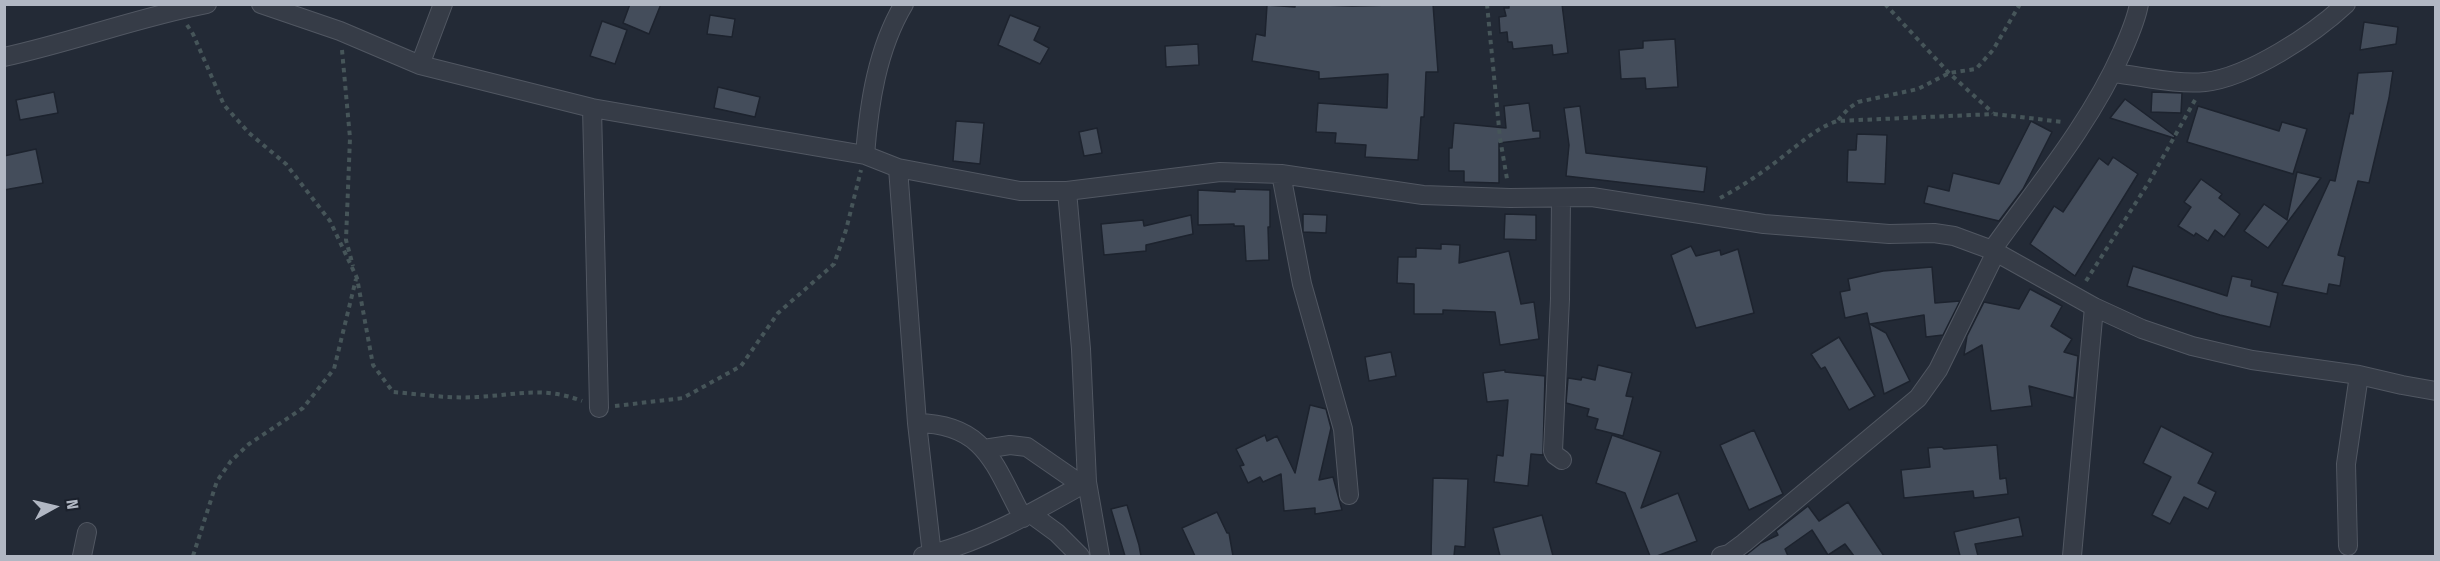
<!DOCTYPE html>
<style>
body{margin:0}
#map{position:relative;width:2440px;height:561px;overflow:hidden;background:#232a36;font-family:"Fira Sans Condensed",sans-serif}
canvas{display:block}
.frame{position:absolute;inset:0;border:6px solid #b1b7c3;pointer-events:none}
.north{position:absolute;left:24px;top:477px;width:60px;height:60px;-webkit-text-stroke:4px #1b212c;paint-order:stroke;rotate:82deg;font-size:16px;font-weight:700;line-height:24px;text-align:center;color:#b1b7c3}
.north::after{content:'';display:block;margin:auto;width:21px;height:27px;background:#b1b7c3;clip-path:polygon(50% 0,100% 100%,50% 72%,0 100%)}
</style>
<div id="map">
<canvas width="2440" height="561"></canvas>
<div class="frame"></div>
<div class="north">N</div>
</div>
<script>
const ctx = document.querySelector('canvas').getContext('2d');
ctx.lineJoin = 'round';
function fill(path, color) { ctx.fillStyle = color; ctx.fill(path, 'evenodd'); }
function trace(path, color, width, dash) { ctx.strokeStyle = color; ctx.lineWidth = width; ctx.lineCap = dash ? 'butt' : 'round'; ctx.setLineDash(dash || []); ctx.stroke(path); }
const building = new Path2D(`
 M630,4H661L649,34L623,23Z
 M1295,4L1352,6L1433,4L1438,72H1426L1424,117H1421L1418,160L1365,157L1366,145L1335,143L1336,133L1316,132L1318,103L1387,108L1388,74L1319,79V72L1252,61L1256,34L1265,36L1267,5L1295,7Z
 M1509,4H1562L1568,53L1553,55L1552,45L1513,49L1512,42H1508L1507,32L1500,33L1499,17L1506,16L1504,8H1509Z
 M710,15L735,19L732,37L707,34Z
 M1010,15L1040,27L1034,40L1049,48L1040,64L998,45Z
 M602,21L627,30L615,64L590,56Z
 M2364,22L2398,27L2396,44L2360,50Z
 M1675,39L1678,87L1646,89L1645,78L1621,79L1619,50L1643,48V41Z
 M1198,44L1199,65L1166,67L1165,46Z
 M2393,71L2389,98L2369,183L2358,181L2338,255L2345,257L2340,286L2329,284L2327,294L2282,285L2330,180L2335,181L2350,113L2353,114L2358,73Z
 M718,87L760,97L755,117L714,108Z
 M54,92L58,113L20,120L16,100Z
 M2152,92L2182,93L2181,113L2151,112Z
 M2125,99L2175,136L2174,138L2110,118Z
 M1529,103L1533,131H1540V138L1499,143V183L1464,182V171H1449V148H1452L1454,123L1506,128L1504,106Z
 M1580,106L1586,153L1707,167L1704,192L1566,176L1569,145L1564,108Z
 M2198,106L2279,131L2282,122L2307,129L2293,174L2187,142Z
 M956,121L984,123L980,164L953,161Z
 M2031,121L2052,132L2023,189L1999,221L1924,203L1928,186L1949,191L1953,173L1999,184Z
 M1097,128L1102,153L1084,156L1079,132Z
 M1857,134L1887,135L1885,184L1847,182L1848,150H1856Z
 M36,149L43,183L4,190V156Z
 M2113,157L2138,174L2075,276L2030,244L2054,206L2063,212L2099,158L2108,165Z
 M2297,172L2321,178L2268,248L2244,231L2264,204L2287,220Z
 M2201,179L2222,194L2219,198L2240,214L2224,237L2215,230L2208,241L2196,233L2194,236L2178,226L2191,207L2184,202Z
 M1235,189L1270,190V227H1268L1269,260L1246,261L1244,226H1234V224L1198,225V190L1235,192Z
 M1303,214L1327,215L1326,233L1303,232Z
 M1505,214L1536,215V240L1504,239Z
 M1191,215L1193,234L1146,245V251L1104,255L1101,224L1143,220L1144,226Z
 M1441,244L1460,245L1459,263L1509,251L1521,304L1534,302L1539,339L1500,345L1495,312L1443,310V314H1414V284L1397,283L1398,257H1416V248L1441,249Z
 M1691,246L1696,256L1720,250L1721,255L1738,249L1754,313L1696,328L1671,255Z
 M2133,266L2227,296L2232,276L2252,280L2251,286L2278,293L2270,327L2220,315L2127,286Z
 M1932,267L1935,303L1960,301L1943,335L1926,337L1924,315L1870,324L1886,333L1910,381L1884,394L1867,313L1845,318L1840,292L1850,290L1848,279L1883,271Z
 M2030,289L2062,306L2051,326L2072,339L2064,352L2078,356L2074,398L2029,386L2032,406L1991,411L1982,345L1964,355L1967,336L1984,302L2019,309Z
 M1839,337L1875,396L1849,410L1825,367L1821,369L1811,354Z
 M1391,352L1396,376L1369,381L1365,357Z
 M1598,365L1632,373L1626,396L1633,397L1623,436L1595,429L1598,419L1587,416L1589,409L1566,403L1568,378L1581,380L1582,377L1595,380Z
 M1505,370V372L1545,376L1543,455L1531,454L1528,486L1494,482L1497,455L1503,456L1508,400L1487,402L1483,373Z
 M1310,405L1326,409L1331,428L1319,480L1333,477L1342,510L1315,514V508L1284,511L1281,474L1263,482L1260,477L1248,483L1240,466L1244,465L1236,449L1265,435L1267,441L1277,436L1295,473Z
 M2161,426L2213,453L2198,483L2216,492L2208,509L2184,497L2170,524L2152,515L2171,477L2143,463Z
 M1754,430L1783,494L1749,510L1720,445Z
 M1612,435L1661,452L1641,508L1678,493L1697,541L1657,556H1650L1625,493L1596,483Z
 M1997,445L2000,479L2006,478L2008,494L1974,498L1973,491L1904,498L1901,470L1930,467L1928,448L1942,447L1944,449Z
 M1433,478L1468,479L1465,547L1455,546L1454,556H1431Z
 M1848,502L1884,556H1854L1845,544L1828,555L1812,530L1785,549L1788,556H1745L1761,543L1778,535L1776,531L1808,506L1819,521Z
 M1127,505L1139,545L1141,556H1125L1111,509Z
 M1217,512L1227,533H1229L1233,556H1195L1182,528Z
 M1542,515L1553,556H1500L1493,528Z
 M2019,517L2023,536L1975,544L1978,556H1960L1954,532Z`);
fill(building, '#444d5b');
trace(building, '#1d232e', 1.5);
const street = new Path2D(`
 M261,4L340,31L420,65L592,108L865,155L898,168L1020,191H1067L1220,172L1281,174L1423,195L1510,198L1592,197L1764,224L1889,234L1934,233L1954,236L1992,250L2094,307L2142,329L2192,346L2252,360L2359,375L2402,385L2436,391
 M4,57C73,42 139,17 207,4
 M420,65L443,4
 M2113,73C2141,76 2177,85 2205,82C2249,77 2314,34 2346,4
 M592,108L599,408
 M865,155C869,104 877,49 904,4
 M898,168L917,423L932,555
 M1281,174L1302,284L1343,429L1349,495
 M1067,191L1081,349L1087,482L1100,556
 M1561,198L1560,299L1553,451L1555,455L1562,460
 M1992,250C2037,187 2090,124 2122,52C2129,36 2136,21 2139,4
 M917,423C986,424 994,465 1023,518
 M984,449L1010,445L1027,447L1082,485
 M1031,514L1057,533L1080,556
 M2348,546L2346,464L2359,375
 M82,556L87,532
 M923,556C980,544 1037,510 1087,482
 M1721,556L1729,554L1744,543L1918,398L1938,370L1996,252
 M2072,556L2094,307`);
trace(street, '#515762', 20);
trace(new Path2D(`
 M1487,4L1500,138L1507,179
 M1885,4L1949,73L1993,113
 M187,25L193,34L224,105L249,133L286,164L330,221L357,278L373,365L393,392C420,394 449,399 477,397C516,395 544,386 582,401
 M342,50L350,138L346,240L353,266
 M1838,120L1849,108L1858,102L1918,89L1949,73L1976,69L1993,50L2020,4
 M1720,198C1743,186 1766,170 1786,154C1803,141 1817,128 1837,121L1994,114L2063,122
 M2086,281L2149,182L2195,100
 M615,406L683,398L741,366L778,313L834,264L846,230L861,170
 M193,556L217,481L231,461L249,444L303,408L334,369L356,279`), '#465559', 4, [4.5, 4.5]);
trace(street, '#363c47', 18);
</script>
